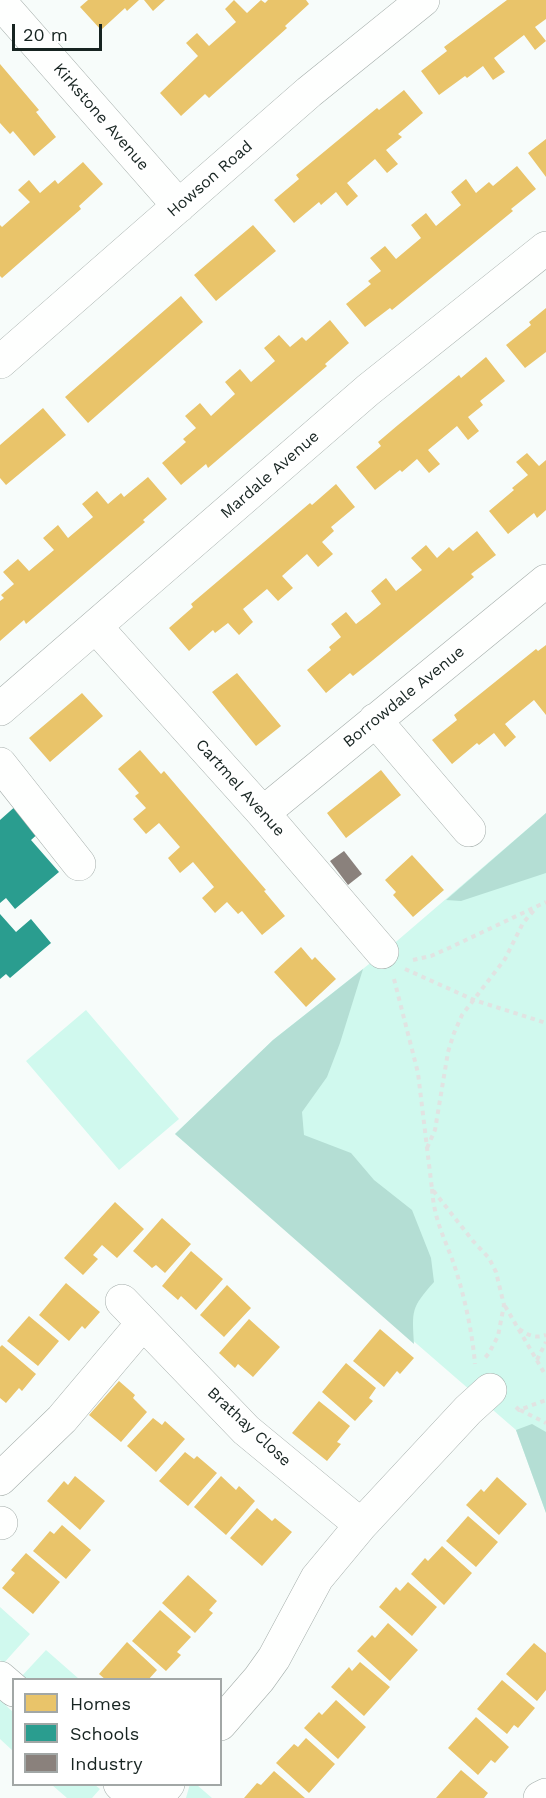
<!DOCTYPE html>
<style>
body{margin:0}
#map{position:relative;width:546px;height:1798px;overflow:hidden;background:#f7fcfa;font-family:"Work Sans",sans-serif}
canvas{display:block}
.legend{position:absolute;left:12px;top:1678px;width:210px;height:108px;box-sizing:border-box;background:#fff;border:2px solid #a2a7a6;margin:0;padding:8px 10px;list-style:none;font-size:18px;color:#172421}
.legend li{display:flex;align-items:center;gap:12px;height:30px}
.legend b{width:30px;border:2px solid #a2a7a6}
.scale{position:absolute;left:12px;top:24px;width:90px;height:27px;box-sizing:border-box;border:3px solid #172421;border-top:0;padding-left:8px;font-size:18px;line-height:21px;white-space:nowrap;color:#172421;-webkit-text-stroke:4px #fff;paint-order:stroke}
</style>
<div id="map">
<canvas width="546" height="1798"></canvas>
<ul class="legend">
<li><b style="height:16px;background:#e9c46a"></b>Homes</li>
<li><b style="height:16px;background:#2a9d8f"></b>Schools</li>
<li><b style="height:16px;background:#8a817c"></b>Industry</li>
</ul>
<div class="scale">20 m</div>
</div>
<script>
const ctx = document.querySelector('canvas').getContext('2d');
ctx.lineJoin = 'round';
function fill(path, color) { ctx.fillStyle = color; ctx.fill(path, 'evenodd'); }
function trace(path, color, width, dash) { ctx.strokeStyle = color; ctx.lineWidth = width; ctx.lineCap = dash ? 'butt' : 'round'; ctx.setLineDash(dash || []); ctx.stroke(path); }
function write(font, color, halo, rows, align = 'center') {
  ctx.font = font + ' "Work Sans",sans-serif'; ctx.lineWidth = 6; ctx.setLineDash([]); ctx.textBaseline = 'middle'; ctx.strokeStyle = halo; ctx.fillStyle = color; for (const [text, x, y, turn = 0] of rows) {
    ctx.save(); ctx.translate(x, y); ctx.rotate((+turn || 0) * Math.PI / 180); ctx.textAlign = isNaN(turn) ? turn : align; if (halo) ctx.strokeText(text, 0, 0); ctx.fillText(text, 0, 0); ctx.restore();
  }
}
fill(new Path2D(`
 M546,813V1513L516,1430L175,1134L273,1040L383,953Z
 M86,1010L179,1119L119,1170L26,1061Z
 M0,1607L30,1634L3,1664L0,1660Z
 M46,1650L79,1679L20,1678Z
 M0,1700L13,1712V1751L0,1739Z
 M190,1784L197,1785L212,1798H186Z
 M52,1785H95L100,1789L92,1798H67Z`), '#d0f9ee');
fill(new Path2D(`
 M546,813V873L461,901L446,900Z
 M363,969L340,1043L327,1077L302,1112L304,1135L351,1153L374,1180L412,1210L431,1258L434,1282C411,1308 412,1310 414,1344L175,1134L273,1040Z
 M532,1424L546,1432V1513L516,1430Z`), '#b4ded4');
fill(new Path2D(`
 M88,0H139L127,11L125,8L101,30L80,7Z
 M144,0H165L153,11Z
 M234,0L247,13L261,0L265,3L268,0H306L309,4L285,26L287,28L209,98L205,94L181,116L160,93L198,56L186,43L197,33L209,46L236,22L225,9Z
 M507,0H546V19L535,27L546,41L535,50L524,35L494,58L505,72L493,80L483,66L467,78L465,76L439,95L421,71L447,51L444,47Z
 M0,64L39,110L36,112L56,137L34,156L13,131L10,134L0,123Z
 M404,90L423,113L398,134L402,137L386,150L398,164L387,173L375,159L347,183L358,196L347,206L336,192L321,205L319,202L294,223L274,200L299,179L296,175L377,108L379,110Z
 M546,139V177L528,153Z
 M83,162L103,184L79,206L81,209L2,278L0,276V225L2,227L30,202L18,190L29,180L40,193L55,180L58,184Z
 M517,166L536,189L511,209L513,211L392,310L390,308L365,327L346,304L371,284L368,281L381,271L370,258L385,246L396,259L421,238L411,225L426,213L436,226L461,205L451,192L466,179L476,193L489,182L493,186Z
 M253,225L276,251L216,301L194,275Z
 M181,296L203,322L88,423L65,397Z
 M546,308V352L525,368L506,345L531,325L529,322Z
 M330,320L349,343L325,364L327,366L208,468L206,464L181,485L162,463L186,442L183,439L196,428L185,416L200,403L211,416L235,394L225,382L240,369L251,382L275,361L264,348L279,335L290,347L302,337L306,341Z
 M486,357L505,381L480,401L483,405L468,417L479,431L468,440L457,426L428,450L440,464L429,473L417,459L402,472L400,470L375,490L356,467L381,446L378,442L398,425L459,375L461,378Z
 M43,408L66,435L6,485L0,478V445Z
 M527,453L539,466L546,460V510L537,518L534,513L508,534L489,511L514,490L512,488L528,475L516,462Z
 M148,477L167,499L143,520L145,522L26,624L24,620L0,641V601L4,598L1,595L14,584L3,572L18,559L29,571L54,550L43,538L58,525L68,538L93,517L82,504L97,491L108,504L121,493L124,497Z
 M336,484L355,507L331,527L334,531L322,542L333,554L318,567L307,554L282,576L293,588L278,601L267,589L243,609L253,622L239,635L228,623L215,633L213,630L189,651L169,628L193,607L191,604L310,503L312,505Z
 M477,531L496,555L471,574L474,577L373,660L353,676L350,673L326,693L307,670L331,650L329,647L341,637L331,624L346,612L356,624L369,614L381,604L371,591L386,578L396,591L422,570L411,558L426,545L437,558L449,547L453,551Z
 M546,645V715L534,700L505,724L516,737L505,747L494,733L479,745L477,743L452,764L432,740L457,720L454,715L536,649L538,651Z
 M237,673L281,726L256,746L212,692Z
 M82,693L103,716L50,762L29,738Z
 M140,750L161,774L164,771L181,791L266,890L264,891L285,916L262,935L242,911L238,914L227,902L215,913L202,898L214,887L193,862L180,873L168,858L180,847L159,823L146,834L133,819L146,808L135,796L139,793L118,769Z
 M381,770L401,795L346,838L327,813Z
 M412,855L444,890L413,917L393,895L396,892L385,880Z
 M301,947L312,960L315,957L336,979L306,1007L274,972Z
 M115,1202L144,1229L117,1258L102,1245L93,1255L98,1259L83,1275L64,1258Z
 M162,1218L191,1244L165,1273L156,1265L152,1268L133,1251Z
 M191,1251L223,1279L196,1310L181,1296L178,1300L162,1286Z
 M66,1283L100,1312L85,1329L82,1326L69,1341L39,1315Z
 M227,1285L251,1308L224,1337L200,1315Z
 M29,1316L59,1341L38,1366L7,1341Z
 M249,1319L280,1347L253,1377L238,1364L235,1368L219,1353Z
 M380,1329L414,1358L400,1374L397,1371L384,1387L353,1361Z
 M2,1345L36,1374L22,1391L19,1388L6,1403L0,1398V1347Z
 M346,1363L376,1388L369,1398L373,1401L355,1421L322,1392Z
 M119,1381L135,1395L133,1398L147,1412L121,1442L89,1415Z
 M319,1401L350,1426L337,1442L341,1444L327,1461L292,1433Z
 M153,1418L162,1425L165,1421L185,1439L156,1472L127,1446Z
 M185,1452L194,1459L197,1456L217,1473L188,1506L159,1481Z
 M75,1476L105,1501L80,1530L47,1501L64,1481L68,1485Z
 M221,1476L236,1490L239,1486L255,1501L226,1535L194,1507Z
 M497,1477L527,1504L499,1535L466,1505L481,1489L484,1492Z
 M257,1508L272,1521L275,1518L292,1532L262,1566L230,1538Z
 M468,1516L498,1542L476,1567L446,1541Z
 M62,1525L91,1550L66,1579L33,1551L50,1531L54,1534Z
 M442,1546L472,1573L444,1605L411,1574L425,1558L428,1561Z
 M26,1553L60,1582L33,1614L2,1588L15,1573L11,1570Z
 M188,1575L217,1601L209,1610L213,1613L195,1633L162,1603Z
 M408,1582L437,1607L412,1636L379,1607L396,1587L400,1591Z
 M160,1610L191,1637L177,1652L181,1655L166,1671L132,1641Z
 M388,1623L418,1650L390,1681L357,1651L372,1635L375,1638Z
 M127,1642L157,1670L148,1680H106L99,1674Z
 M534,1643L546,1653V1690L537,1701L506,1674Z
 M360,1662L390,1687L364,1716L331,1687L349,1667L352,1671Z
 M502,1680L535,1708L518,1728L514,1725L507,1734L477,1709Z
 M336,1700L366,1727L338,1759L304,1728L319,1712L322,1715Z
 M476,1717L509,1747L495,1763L491,1760L478,1775L448,1748Z
 M306,1738L335,1764L309,1793L276,1763L294,1744L298,1747Z
 M461,1770L488,1793L484,1798H436Z
 M274,1771L305,1798H244L257,1783L261,1785Z`), '#e9c46a');
fill(new Path2D(`
 M18,804L41,831L31,840L59,872L15,909L6,898L0,903V820Z
 M0,914L16,932L31,919L51,943L10,978L6,974L0,979Z`), '#2a9d8f');
fill(new Path2D(`
 M344,851L362,874L348,885L330,861Z`), '#8a817c');
const minor = new Path2D(`
 M0,2L179,206
 M0,362L309,92L423,0
 M96,627L263,813L382,952
 M0,709L368,390L546,248
 M375,720L469,830
 M0,764L79,864
 M263,813L546,581
 M122,1301L246,1430L361,1525
 M0,1479L62,1419L143,1323
 M0,1523H1
 M0,1678L14,1690
 M220,1724L259,1679L274,1658L317,1578L361,1525L468,1410L490,1390
 M120,1784L135,1798
 M156,1798L168,1784
 M540,1798L546,1795`);
trace(minor, '#a4adaa', 34);
trace(new Path2D(`
 M413,960L431,956L449,948L546,902
 M405,969L474,1000L546,1023
 M394,979L418,1073L432,1189L473,1241L489,1258L496,1272L504,1305L498,1336L489,1353L484,1359
 M427,1148L435,1130L448,1052L454,1033L462,1015L505,959L523,923L536,908
 M432,1189C434,1216 441,1231 451,1256C463,1289 472,1329 475,1364
 M505,1306L546,1376
 M519,1329C528,1335 535,1339 546,1335
 M537,1360L546,1342
 M516,1407L519,1410L546,1400
 M520,1410L546,1423`), '#e1e3e2', 4, [4.5, 4.5]);
trace(minor, '#fefffe', 33);
write('16px', '#172421', '#fff', [
 ["Kirkstone Avenue",101,117,49],
 ["Howson Road",210,179,-41],
 ["Mardale Avenue",270,475,-41],
 ["Borrowdale Avenue",404,697,-39],
 ["Cartmel Avenue",240,788,48],
 ["Brathay Close",249,1427,43]
]);
</script>
